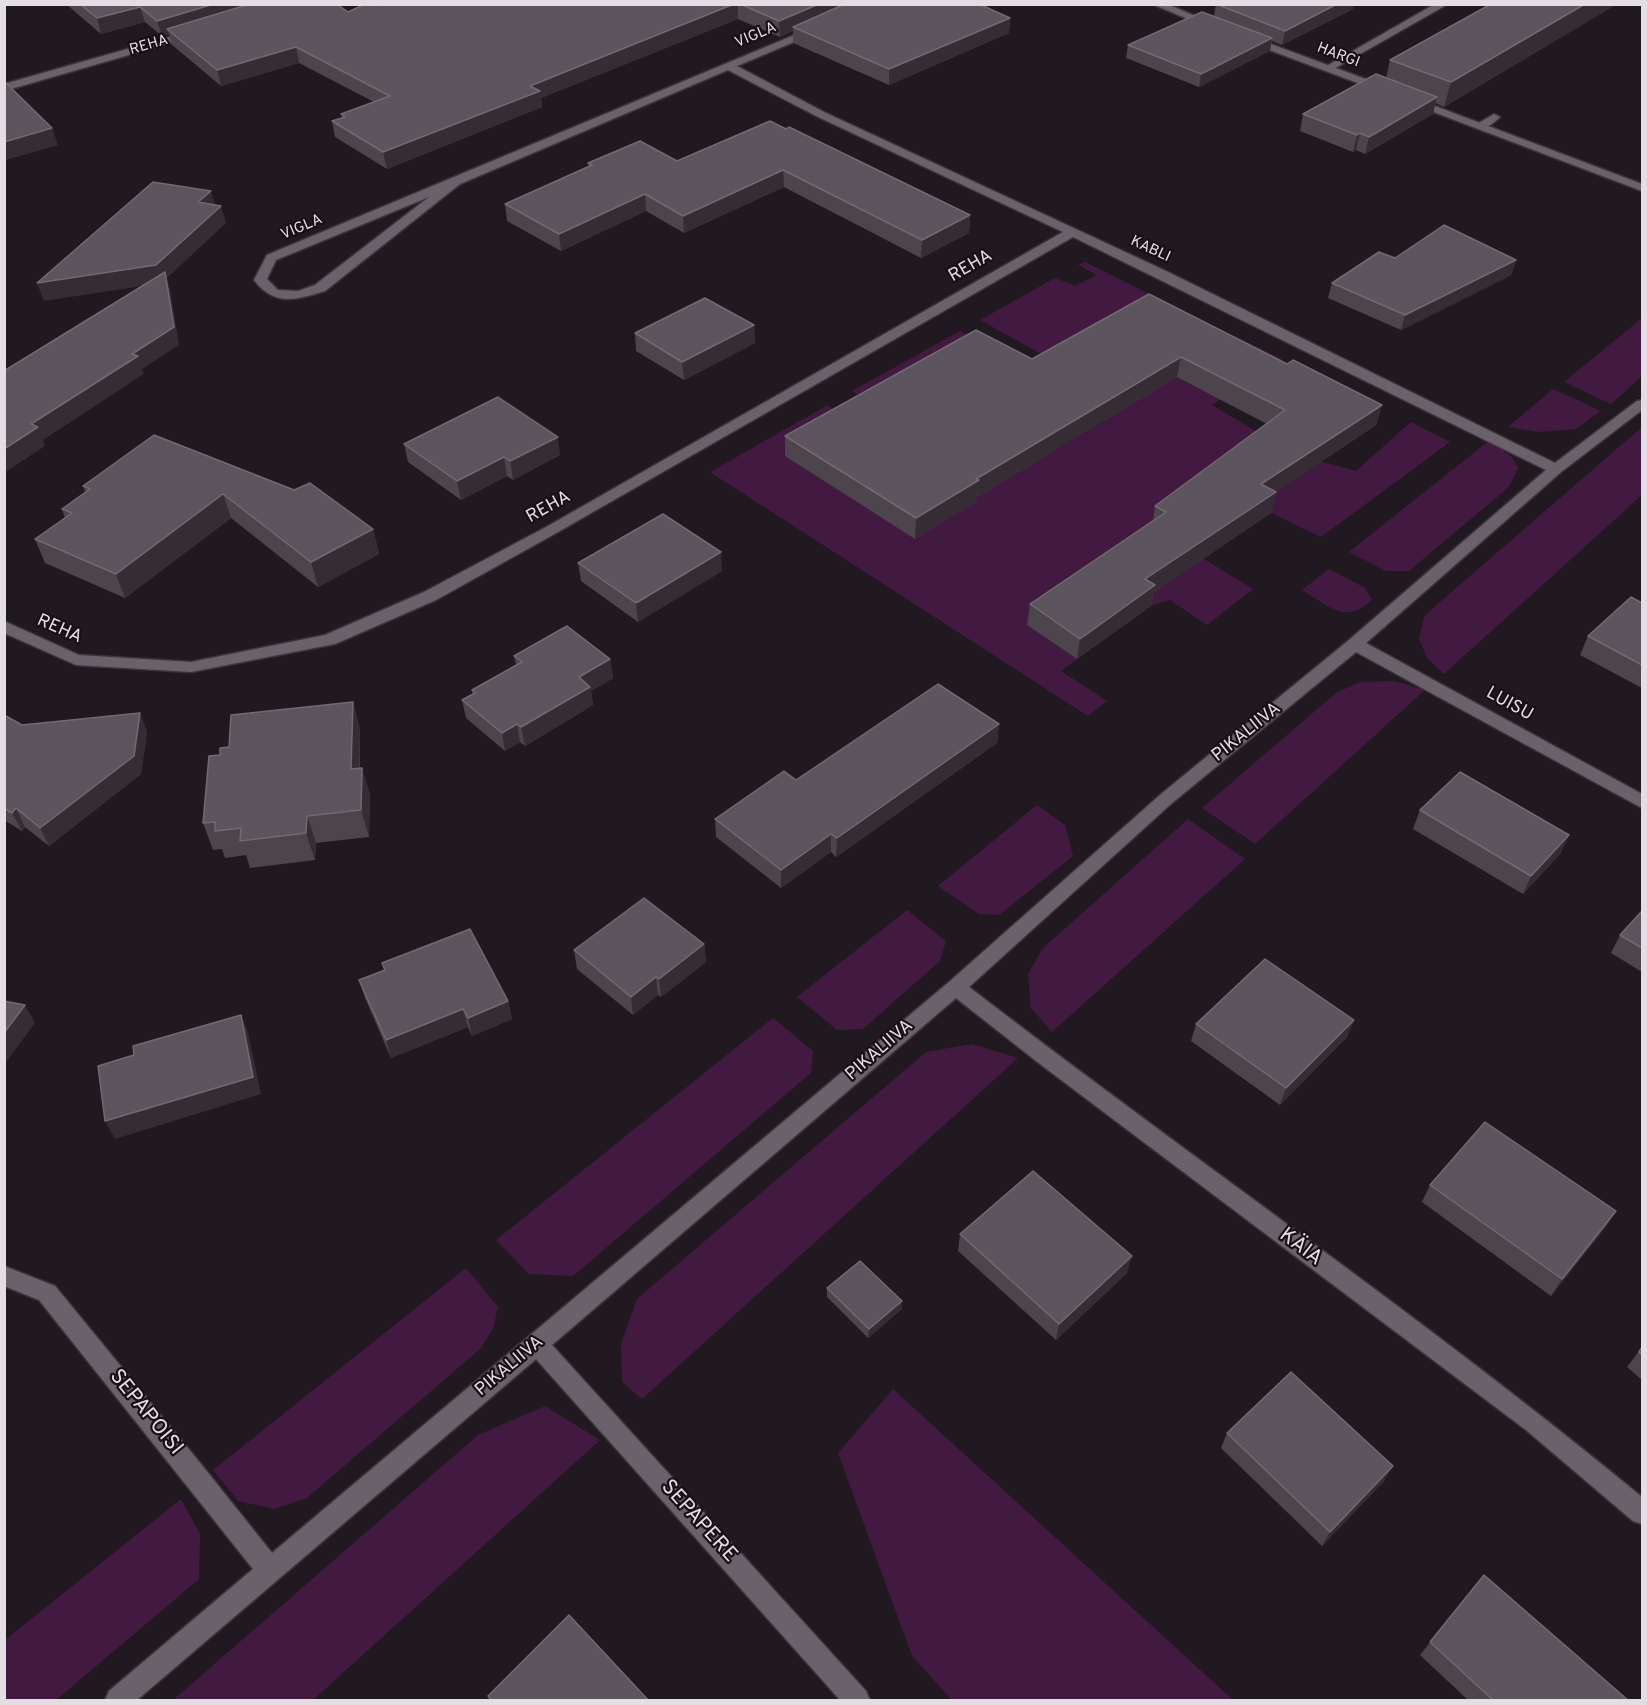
<!DOCTYPE html>
<meta charset="utf-8">
<style>
body{margin:0}
#map{position:relative;width:1647px;height:1705px;overflow:hidden;background:#211920;font-family:Overpass,sans-serif}
canvas{display:block}
.frame{position:absolute;inset:0;border:6px solid #e3dee3;pointer-events:none}
</style>
<div id="map">
<canvas width="1647" height="1705"></canvas>
<div class="frame"></div>
</div>
<script>
const ctx = document.querySelector('canvas').getContext('2d');
ctx.lineJoin = 'round';
function fill(path, color) { ctx.fillStyle = color; ctx.fill(path, 'evenodd'); }
function trace(path, color, width, dash) { ctx.strokeStyle = color; ctx.lineWidth = width; ctx.lineCap = dash ? 'butt' : 'round'; ctx.setLineDash(dash || []); ctx.stroke(path); }
function write(font, color, halo, rows, align = 'center') {
  ctx.font = font + ' Overpass,sans-serif'; ctx.lineWidth = 4.5; ctx.setLineDash([]); ctx.textBaseline = 'middle'; ctx.strokeStyle = halo; ctx.fillStyle = color; for (const [text, x, y, turn = 0] of rows) {
    ctx.save(); ctx.translate(x, y); ctx.rotate((+turn || 0) * Math.PI / 180); ctx.textAlign = isNaN(turn) ? turn : align; if (halo) ctx.strokeText(text, 0, 0); ctx.fillText(text, 0, 0); ctx.restore();
  }
}
fill(new Path2D(`
 M1085,262L1181,310L1164,323L1208,345L1232,335L1282,359L1212,405L1296,455L1356,471L1411,422L1450,442L1321,537L1271,513L1152,527L1253,589L1207,625L1170,600L1151,606L1100,575L1028,625L1077,659L1061,671L1107,701L1088,716L710,472L828,405L847,422L973,463L852,391L960,331L1000,352L920,380L1049,454L1105,421L1103,388L980,320L1055,278L1075,286L1097,275L1078,265Z
 M1642,318V376L1611,404L1564,382Z
 M1553,389L1601,411L1576,429L1538,432L1508,427Z
 M1642,427V495L1444,674L1427,658L1419,638L1425,615Z
 M1490,440L1512,457L1518,468L1509,487L1409,571H1386L1349,552Z
 M1329,569L1365,588L1372,600C1344,625 1330,606 1302,590Z
 M1395,681L1425,690L1255,844L1202,808L1336,693L1360,682Z
 M1037,805L1065,825L1073,856L999,915L979,914L938,886Z
 M1188,819L1245,859L1052,1032L1031,1008L1028,974L1042,949Z
 M907,910L946,941L940,961L863,1029L837,1030L797,997Z
 M773,1018L813,1051L811,1073L573,1276L529,1274L496,1240Z
 M972,1044L1018,1058L642,1399L622,1382L621,1344L637,1299L926,1052Z
 M466,1268L498,1307L493,1329L480,1349L307,1498L274,1509L238,1501L213,1470Z
 M893,1389L1233,1700H952L912,1656L838,1453Z
 M545,1406L600,1440L313,1700H173L478,1435Z
 M181,1499L200,1534L199,1579L56,1700H5V1640Z`), '#421a41');
const lane = new Path2D(`
 M1435,4H1448L1332,70L1328,71L1323,68Z
 M1494,114L1500,117C1494,123 1485,130 1477,128V124Z`);
const street = new Path2D(`
 M1152,4H1167L1216,25L1207,27Z
 M816,26L821,29L820,31L737,66L824,112L1166,271L1555,463L1637,401L1642,400V410L1561,472L1366,643L1642,794V808L1356,652L1172,803L969,987C1192,1159 1425,1318 1642,1497V1524L1633,1521L1526,1430L1040,1064L956,998L552,1345L866,1691L870,1700H840L536,1359L137,1700H105L109,1691L253,1569L39,1300L4,1286V1266L55,1286L201,1464L272,1553L949,982L1160,795L1349,640L1546,470L1073,237L558,532L436,600L335,644L191,672L76,665L4,633V621L79,655L191,662L325,635L424,592L548,526L1063,232L816,116L728,70L460,184L325,291C295,300 275,307 254,280L267,255ZM429,197L315,285L298,291L278,290L267,279L276,260Z
 M194,30L199,33L198,35L4,91V84Z
 M1249,36L1390,88L1391,90L1386,93L1382,92L1245,41L1244,39Z
 M1411,97L1642,184V191L1407,102L1406,100Z`);
trace(lane, '#3a353a', 3);
trace(street, '#3a353a', 3);
fill(lane, '#6b616a');
fill(street, '#6b616a');
fill(new Path2D(`
 M66,4H337L348,12L380,4H838V8L1010,18L1009,33L889,85L793,43V31L780,37L738,19L541,98L542,107L387,169L335,137L332,121L342,118L341,114L374,102L299,63L221,86L171,44L169,34L162,36L145,22L101,34Z
 M1216,4L1353,9L1282,45L1272,41L1270,51L1199,87L1126,58L1128,45L1214,16Z
 M1491,4H1617L1444,107L1435,103L1433,114L1365,154L1356,150L1353,152L1300,131L1303,114L1386,78L1390,60Z
 M770,121L970,215L969,233L921,258L784,187L684,233L646,211L561,251L507,221L505,204L589,166L588,163L677,161Z
 M1395,258L1516,260L1511,275L1401,330L1328,298L1332,283Z
 M1149,294L1287,364L1382,405L1376,425L1276,492L1271,513L1154,592L1151,606L1077,659L1027,625L1030,604L1153,521L1155,506L1267,424L1177,377L977,497V501L915,539L785,456V436L1032,359Z
 M754,325L755,343L684,380L636,351L635,333Z
 M154,435L373,529L379,554L318,587L231,518L125,598L45,563L35,539L65,518L62,509L85,492L83,486Z
 M404,444L560,455L513,480L507,476L461,500L408,462Z
 M578,563L722,571L638,622L581,581Z
 M1642,603V688L1580,655L1588,636Z
 M514,656L610,659L613,678L591,691L593,705L525,746L520,742L505,751L466,718L462,700L473,694L472,690L516,665Z
 M353,702L360,729V768H362L370,795L369,837L316,843L315,860L250,868L246,855L225,858L222,849L213,850L203,823L220,755L229,747Z
 M4,715L22,725L147,731L141,774L49,846L25,827L22,831L4,820Z
 M999,724L997,743L836,857L831,852L781,888L716,837L715,819Z
 M1420,810L1569,835L1560,854L1523,894L1413,829Z
 M1642,911V972L1611,953L1620,935Z
 M704,944L706,962L661,997L658,995L633,1015L577,969L574,950Z
 M382,963L508,1001L512,1019L472,1036L468,1027L391,1058L365,998L359,980L384,970Z
 M1354,1020L1347,1037L1280,1105L1191,1041L1196,1024Z
 M1430,1185L1616,1211L1605,1228L1551,1296L1422,1202Z
 M960,1234L1127,1273L1056,1340L958,1251Z
 M827,1288L902,1301V1309L868,1338L827,1297Z
 M1642,1347V1380L1627,1367Z
 M1227,1433L1384,1481L1322,1546L1221,1448Z
 M1484,1575L1629,1701H1469L1420,1655Z`), '#4d454c');
fill(new Path2D(`
 M214,4H271L167,29L169,34L162,36L157,21Z
 M734,4H738V19L541,98L542,107L387,169L383,152L530,86Z
 M819,4H838V12L793,27V31L780,37L779,21Z
 M1337,4H1354L1353,9L1282,45L1285,31Z
 M1585,4H1617L1444,107L1451,82Z
 M140,7L145,22L101,34L97,18Z
 M1010,18L1009,33L889,85V69Z
 M1272,38L1270,51L1199,87L1201,74Z
 M296,47L299,63L221,86L217,70Z
 M1437,97L1433,114L1365,154L1369,137Z
 M52,128L58,145L6,160L4,155V142Z
 M1360,133L1356,150L1353,152L1357,135Z
 M783,170L784,187L684,233L683,216Z
 M211,191L216,208L198,202Z
 M645,194L646,211L561,251L559,234Z
 M221,206L226,223L167,278L170,289L179,345L142,369L144,374L43,440L45,446L4,473V449L31,424L132,354L162,283L44,301L37,283Z
 M970,215L969,233L921,258L922,240Z
 M1516,260L1511,275L1401,330L1405,315Z
 M754,325L755,343L684,380L682,362Z
 M1181,357L1177,377L977,497V501L915,539L916,518L976,479Z
 M1382,405L1376,425L1257,505L1261,484Z
 M558,437L560,455L513,480L510,461Z
 M504,457L507,476L461,500L457,481Z
 M1276,492L1271,513L1154,592L1151,606L1077,659L1080,639L1145,579Z
 M223,494L231,518L125,598L116,574Z
 M373,529L379,554L318,587L311,562Z
 M721,552L722,571L638,622L636,603Z
 M610,659L613,678L591,691L593,705L525,746L521,727L579,677Z
 M353,702L360,729L359,796L351,769Z
 M140,713L147,731L141,774L49,846L40,828Z
 M517,724L520,742L505,751L502,733Z
 M999,724L997,743L836,857L837,838Z
 M362,768L370,795L369,837L361,810Z
 M16,808L25,827L22,831L12,813Z
 M307,816L316,843L315,860L306,833Z
 M831,834V852L781,888V870Z
 M1569,835L1560,854L1523,894L1531,876Z
 M704,944L706,962L661,997L659,979Z
 M656,977L658,995L633,1015L631,997Z
 M508,1001L512,1019L472,1036L468,1018Z
 M25,1005L35,1023L4,1065V1033Z
 M463,1009L468,1027L391,1058L386,1040Z
 M241,1015L248,1032L261,1094L115,1139L105,1121Z
 M1354,1020L1347,1037L1280,1105L1286,1088Z
 M1616,1211L1605,1228L1551,1296L1562,1279Z
 M1132,1256L1127,1273L1056,1340L1059,1324Z
 M902,1301V1309L868,1338L869,1329Z
 M1393,1466L1384,1481L1322,1546L1330,1532Z`), '#352c34');
const building = new Path2D(`
 M80,4H214L157,21L140,7L97,18Z
 M250,4H337L348,12L365,4H373L376,6L380,4H734L530,86L540,91L383,152L332,121L345,117L341,114L390,96L296,47L217,70L167,29Z
 M740,4H819L779,21Z
 M845,4H979L1010,18L889,69L793,27Z
 M1216,4H1337L1285,31Z
 M1491,4H1585L1451,82L1390,60Z
 M1202,12L1272,38L1201,74L1128,45Z
 M1376,74L1437,97L1369,137L1360,133L1357,135L1303,114Z
 M4,81L52,128L4,142Z
 M770,121L786,129L789,127L970,215L922,240L783,170L683,216L645,194L559,234L505,204L592,165L588,163L640,141L677,161Z
 M153,182L211,191L198,202L221,206L156,265L37,283Z
 M1444,225L1516,260L1405,315L1332,283L1379,252L1395,258Z
 M165,272L174,327L132,354L138,356L31,424L38,427L4,449V371Z
 M1149,294L1287,364L1293,360L1382,405L1261,484L1276,492L1145,579L1155,585L1080,639L1030,604L1166,512L1155,506L1285,410L1181,357L976,479L979,480L916,518L785,436L976,330L1032,359Z
 M705,298L754,325L682,362L635,333Z
 M498,397L558,437L510,461L504,457L457,481L404,444Z
 M154,435L294,490L310,483L373,529L311,562L223,494L116,574L35,539L72,513L62,509L90,489L83,486Z
 M663,514L721,552L636,603L578,563Z
 M1631,597L1642,603V665L1588,636Z
 M567,626L610,659L579,677L590,687L521,727L517,724L502,733L462,700L475,693L472,690L522,662L514,656Z
 M938,684L999,724L837,838L831,834L781,870L715,819L784,771L796,780Z
 M353,702L351,769L362,768L361,810L307,816L306,833L240,841L241,828L215,831V822L203,823L209,756L220,755V748L229,747L231,715Z
 M140,713L134,756L40,828L16,808L12,813L4,808V715L22,725Z
 M1460,772L1569,835L1531,876L1420,810Z
 M644,898L704,944L659,979L656,977L631,997L574,950Z
 M1642,911V948L1620,935Z
 M470,929L508,1001L468,1018L463,1009L386,1040L359,980L385,970L382,963Z
 M1265,959L1354,1020L1286,1088L1196,1024Z
 M4,1001L25,1005L4,1033Z
 M241,1015L253,1077L105,1121L98,1066L134,1055L133,1046Z
 M1485,1122L1616,1211L1562,1279L1430,1185Z
 M1033,1171L1132,1256L1059,1324L960,1234Z
 M860,1261L902,1301L869,1329L827,1288Z
 M1642,1347V1355L1639,1352Z
 M1291,1372L1393,1466L1330,1532L1227,1433Z
 M1484,1575L1629,1701H1494L1430,1642Z
 M569,1615L649,1701H492L488,1696Z`);
fill(building, '#5d555d');
trace(building, '#726a72', 1.5);
write('15px', '#e3dee3', '#171017', [
 ["VIGLA",756,36,-23],
 ["REHA",149,46,-16],
 ["HARGI",1338,56,21],
 ["VIGLA",302,228,-23],
 ["KABLI",1150,250,25]
]);
write('18px', '#e3dee3', '#171017', [
 ["REHA",971,267,-30],
 ["REHA",549,508,-29],
 ["REHA",59,630,24],
 ["LUISU",1509,705,29],
 ["PIKALIIVA",1247,733,-39],
 ["PIKALIIVA",880,1051,-41],
 ["PIKALIIVA",510,1367,-40]
]);
write('21px', '#e3dee3', '#171017', [
 ["KÄIA",1300,1248,37],
 ["SEPAPOISI",145,1413,51],
 ["SEPAPERE",698,1522,48]
]);
</script>
